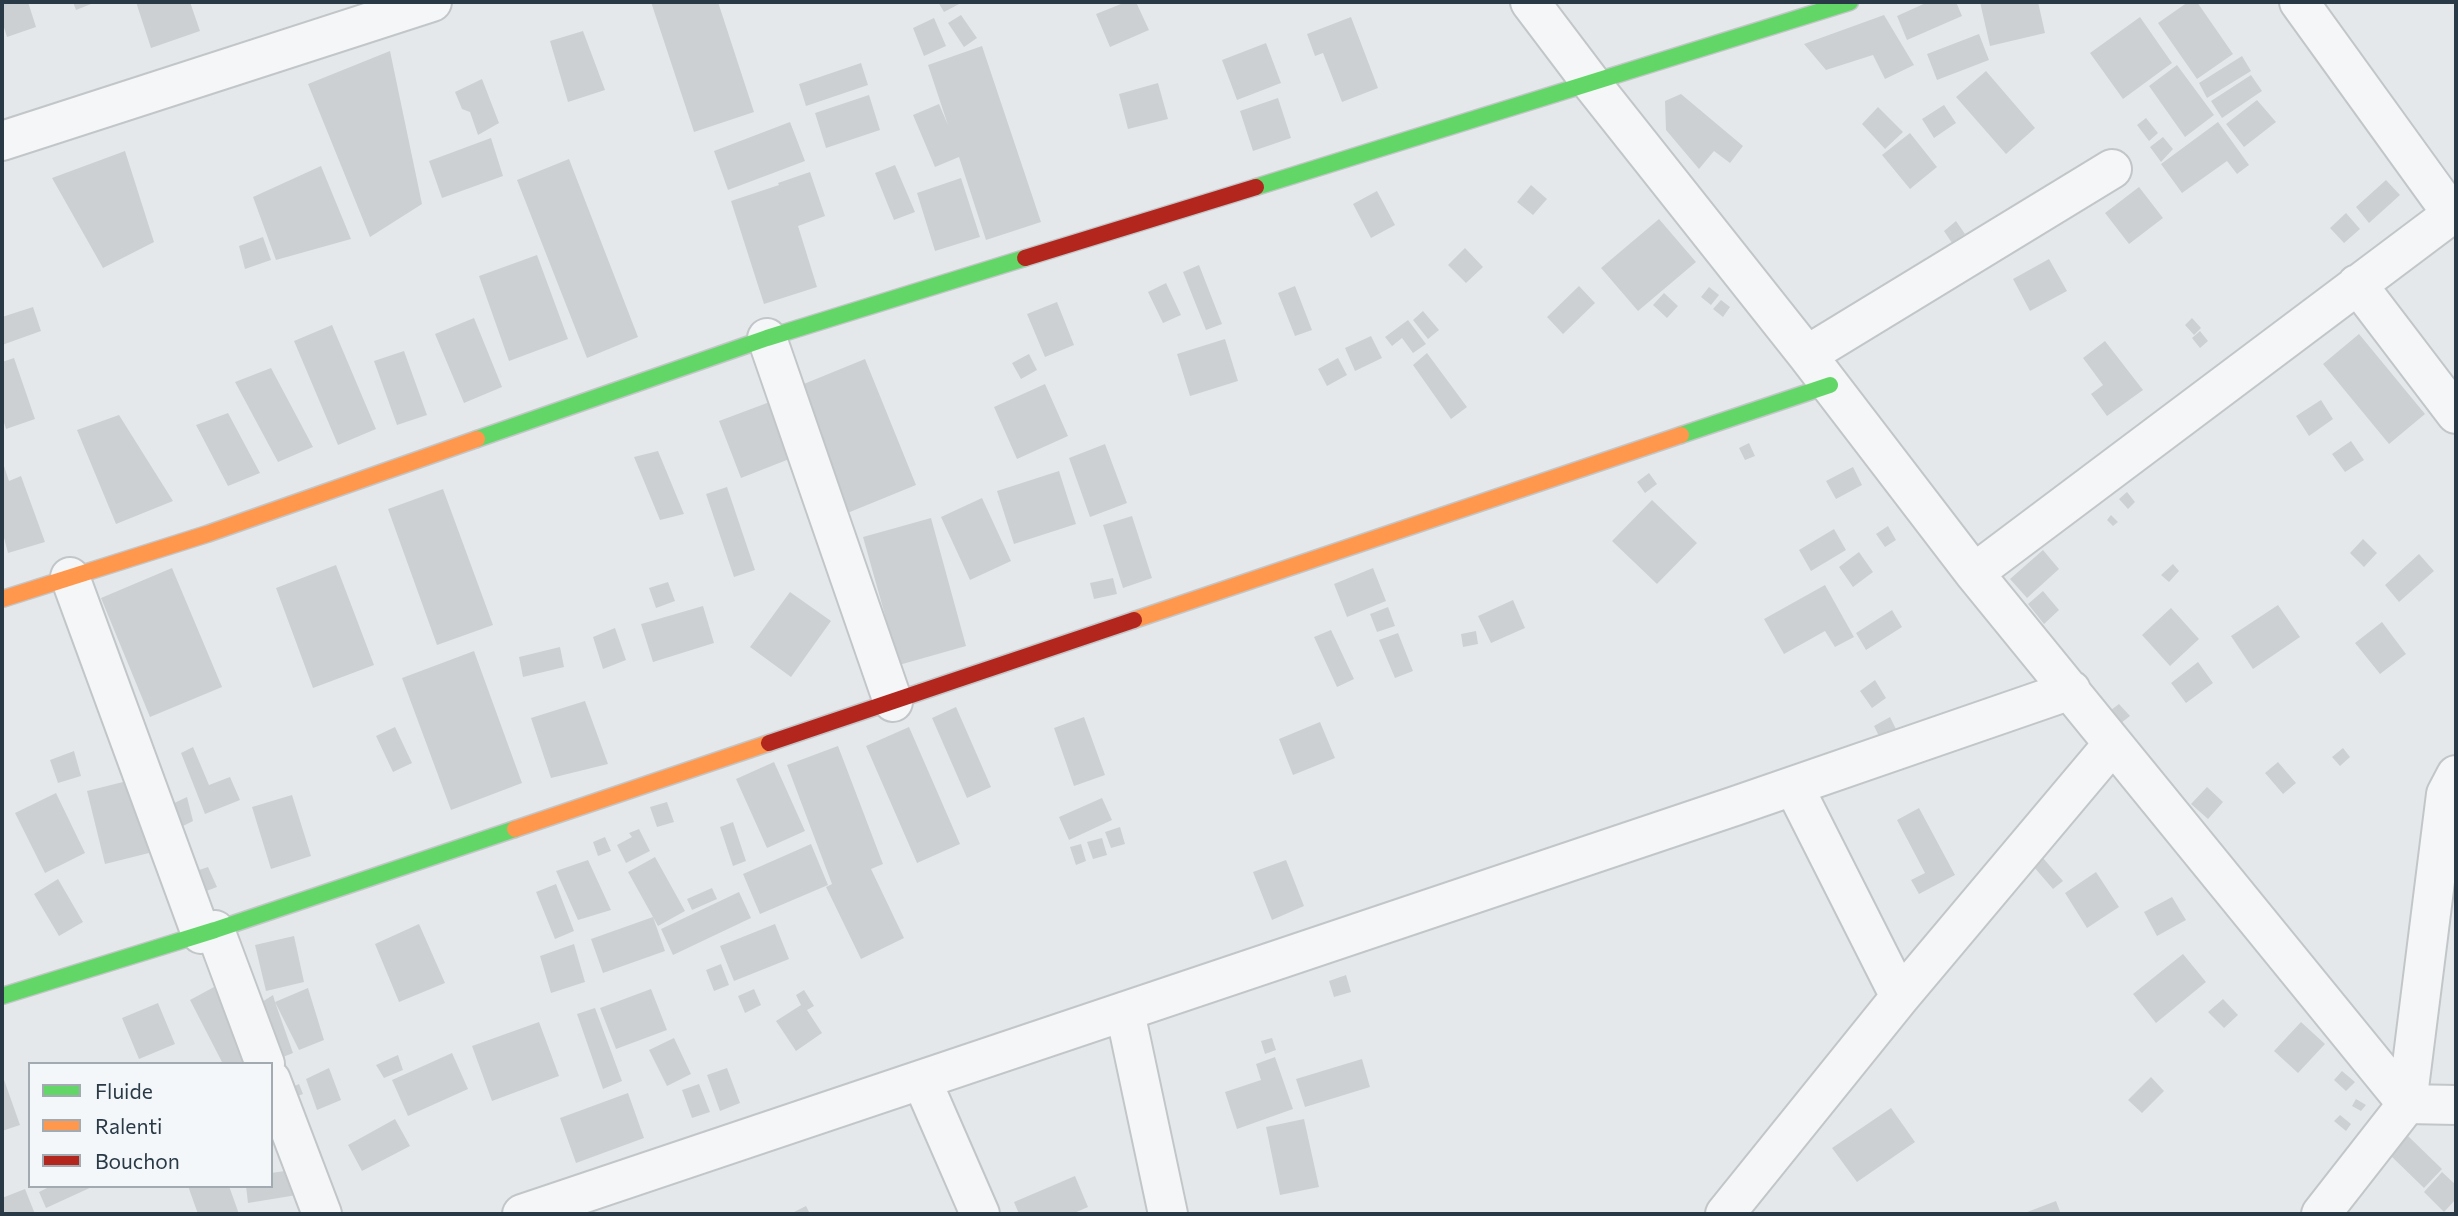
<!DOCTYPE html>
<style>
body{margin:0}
#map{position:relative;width:2458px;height:1216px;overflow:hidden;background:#e5e8ea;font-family:Commissioner,sans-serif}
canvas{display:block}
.frame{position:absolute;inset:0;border:4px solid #293946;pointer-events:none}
.legend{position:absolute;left:28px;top:1062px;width:245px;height:126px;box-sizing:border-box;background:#f3f7f9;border:2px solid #a2abb1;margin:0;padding:9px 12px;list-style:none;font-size:21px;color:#293946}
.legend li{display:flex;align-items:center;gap:14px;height:35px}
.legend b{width:35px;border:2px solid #a2abb1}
</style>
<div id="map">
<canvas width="2458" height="1216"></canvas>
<div class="frame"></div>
<ul class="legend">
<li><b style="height:9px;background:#63d668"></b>Fluide</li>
<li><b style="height:9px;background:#ff974d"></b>Ralenti</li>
<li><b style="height:9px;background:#b3261e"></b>Bouchon</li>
</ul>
</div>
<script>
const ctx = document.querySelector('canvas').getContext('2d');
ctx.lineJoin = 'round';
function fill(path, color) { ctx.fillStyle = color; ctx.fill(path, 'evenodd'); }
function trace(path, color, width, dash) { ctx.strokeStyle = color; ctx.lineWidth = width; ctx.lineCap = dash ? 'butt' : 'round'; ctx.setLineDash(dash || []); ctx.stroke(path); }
fill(new Path2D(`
 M2,2H28L36,27L7,37L2,21Z
 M73,2H96L76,10Z
 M136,2H190L200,31L151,48Z
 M651,2H718L754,112L694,132Z
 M938,2H963L944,12Z
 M1126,2H1136L1149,30L1110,47L1096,14Z
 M1928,2H1956L1962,16L1907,40L1897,16Z
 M1980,2H2038L2045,33L1990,46Z
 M2188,2H2197L2233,54L2197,79L2158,23Z
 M961,15L977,38L964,47L948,23Z
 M1884,15L1914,65L1885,79L1873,55L1826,70L1804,44Z
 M1351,17L1378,88L1342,102L1323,53L1315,56L1307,34Z
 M2140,17L2172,63L2123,99L2090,53Z
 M934,18L946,46L924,56L913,28Z
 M583,31L605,90L568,102L550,41Z
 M1979,34L1989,60L1937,80L1927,54Z
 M1266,43L1281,83L1237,100L1222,60Z
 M982,46L1041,222L986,240L959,157L935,167L913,115L939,104L948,125L928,65Z
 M390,51L422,204L370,237L308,84Z
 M2242,56L2251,71L2207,98L2199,83Z
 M861,63L868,85L806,106L799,84Z
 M2177,65L2214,115L2185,137L2149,86Z
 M1986,71L2035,128L2006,154L1956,97Z
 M2251,75L2262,91L2222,118L2211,101Z
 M482,79L499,123L478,135L470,112L462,109L455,92Z
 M1158,83L1168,119L1128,129L1119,94Z
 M1681,94L1743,146L1730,163L1714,151L1699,169L1666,130L1665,101Z
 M869,95L880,130L826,148L815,113Z
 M1278,98L1291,138L1253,151L1240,111Z
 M2257,100L2276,122L2244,147L2226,124Z
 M1944,105L1956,123L1934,138L1922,119Z
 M1878,107L1903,132L1885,149L1862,124Z
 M2146,118L2158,133L2149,141L2137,125Z
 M790,122L805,161L728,190L714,151Z
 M2218,122L2249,165L2237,174L2227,161L2182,193L2161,164Z
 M1910,133L1937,167L1910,189L1882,155Z
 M2163,137L2173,149L2161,162L2150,147Z
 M491,138L503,176L442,198L429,161Z
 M125,151L154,242L103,268L52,178Z
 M569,159L638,337L587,358L517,180Z
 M895,165L915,212L894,220L875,173Z
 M321,166L351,239L276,260L253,197Z
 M810,172L825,216L798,226L817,287L764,304L731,201L779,185L778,183Z
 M961,178L980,237L935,251L917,193Z
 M2386,180L2400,195L2369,223L2356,207Z
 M1531,185L1547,199L1533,215L1517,202Z
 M2139,187L2163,218L2129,244L2105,213Z
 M1377,191L1395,225L1371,238L1353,204Z
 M2346,213L2360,229L2344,243L2330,228Z
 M1659,219L1696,262L1638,311L1601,268Z
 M1956,221L1965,234L1952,243L1944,231Z
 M263,237L271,260L245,269L239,246Z
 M1465,248L1483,267L1466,283L1448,265Z
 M537,255L568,339L509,361L479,276Z
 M2049,259L2067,291L2030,311L2013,279Z
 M1199,265L1222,324L1206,330L1183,272Z
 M1166,283L1181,315L1163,323L1148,292Z
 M1295,286L1312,330L1295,336L1278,293Z
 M1579,286L1595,303L1563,334L1547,317Z
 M1709,287L1719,295L1711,305L1701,297Z
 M1664,293L1678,306L1667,318L1653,305Z
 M1721,300L1730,307L1723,317L1713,309Z
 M1057,302L1074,345L1045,357L1027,314Z
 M33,307L41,331L2,345V317Z
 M1423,311L1439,330L1428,339L1413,320Z
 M474,318L502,387L464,403L435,334Z
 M2192,318L2201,328L2194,335L2185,325Z
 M1408,320L1426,344L1413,353L1402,338L1392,346L1385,337Z
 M332,325L376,429L338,445L294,341Z
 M2200,331L2208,341L2200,348L2192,338Z
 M2359,334L2425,414L2389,444L2323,364Z
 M1371,336L1382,358L1355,371L1345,348Z
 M1225,339L1238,381L1190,396L1177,354Z
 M2105,341L2143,390L2107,416L2091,394L2103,385L2083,358Z
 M404,351L427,415L397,425L374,361Z
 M1427,353L1467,407L1451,419L1413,365Z
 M1029,354L1037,370L1021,379L1012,363Z
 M14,358L35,419L6,429L2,416V362Z
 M1338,358L1347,375L1327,386L1318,369Z
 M865,359L916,485L845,514L794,388Z
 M271,368L313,447L278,462L235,382Z
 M1045,384L1068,436L1017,459L994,407Z
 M775,400L797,456L741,478L719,421Z
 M2321,400L2333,419L2309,436L2296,416Z
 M228,413L260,473L228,486L196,425Z
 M119,415L173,501L116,524L77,430Z
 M2351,441L2364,460L2345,472L2332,454Z
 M1749,443L1755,456L1745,460L1739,448Z
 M1105,444L1127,503L1090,517L1069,458Z
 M658,451L684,514L660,520L634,457Z
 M2,460L9,481L21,476L45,542L8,553L2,530Z
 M1853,467L1862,485L1836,499L1826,481Z
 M1059,471L1076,524L1014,544L997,491Z
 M1649,473L1657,484L1645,493L1637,482Z
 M727,487L755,570L734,577L706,494Z
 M443,489L493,625L437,645L388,509Z
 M2127,492L2135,502L2128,509L2119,499Z
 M982,498L1011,561L970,580L941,517Z
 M1652,500L1697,543L1657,584L1612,541Z
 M2111,515L2118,522L2113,526L2107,520Z
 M1132,516L1152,578L1123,588L1103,525Z
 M931,518L966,646L899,665L863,537Z
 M1888,526L1896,540L1885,547L1876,534Z
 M1834,529L1846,550L1811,571L1799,550Z
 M2363,539L2377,553L2364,567L2350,553Z
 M2043,550L2059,569L2027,598L2010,579Z
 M1859,552L1873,572L1853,587L1839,567Z
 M2419,554L2434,571L2399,602L2385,585Z
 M2173,564L2179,571L2169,582L2161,575Z
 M336,565L374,665L313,688L276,588Z
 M172,568L222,687L150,717L101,598Z
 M1373,568L1386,601L1347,617L1334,584Z
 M1113,578L1117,594L1094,599L1090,583Z
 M668,582L675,601L656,608L649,588Z
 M1825,585L1854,637L1835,647L1825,631L1784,654L1764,619Z
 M2043,591L2059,610L2044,624L2028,604Z
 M790,592L831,621L791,677L750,647Z
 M1513,600L1525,628L1491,643L1478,616Z
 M2278,605L2300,637L2253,669L2231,636Z
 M703,606L714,643L653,662L641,624Z
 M1388,607L1395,626L1377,632L1370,614Z
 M2171,608L2199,639L2170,666L2142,635Z
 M1892,610L1902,627L1866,650L1856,633Z
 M2382,622L2406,654L2380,674L2355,643Z
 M615,628L626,660L603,669L593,637Z
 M1331,630L1354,679L1337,687L1314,637Z
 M1476,631L1478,644L1463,647L1461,634Z
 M1398,633L1413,671L1395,678L1379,640Z
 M560,647L564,667L523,677L519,657Z
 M474,651L522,783L451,810L402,678Z
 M2198,662L2213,683L2186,703L2171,683Z
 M1875,680L1886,698L1872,708L1860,691Z
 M585,701L608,764L551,778L531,718Z
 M2119,704L2130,716L2121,723L2111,710Z
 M956,707L991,787L967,798L932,718Z
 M1084,717L1105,775L1074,786L1054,728Z
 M1890,717L1896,729L1880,738L1874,726Z
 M1320,722L1335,758L1293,775L1279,739Z
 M395,727L412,763L393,772L376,736Z
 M909,727L960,844L917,863L866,746Z
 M838,746L883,864L871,869L904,938L861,959L826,887L832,884L787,765Z
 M193,747L209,785L230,777L240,800L205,814L181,753Z
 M2343,748L2350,757L2340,766L2332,757Z
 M74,751L81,776L58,783L50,760Z
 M774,762L805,831L767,848L736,779Z
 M2278,762L2296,783L2283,794L2265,773Z
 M131,780L149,853L105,864L87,791Z
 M2207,787L2223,802L2208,819L2191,804Z
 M56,793L85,853L45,873L15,813Z
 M292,795L311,856L271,869L252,807Z
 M187,797L193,821L175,830L168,806Z
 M1102,798L1112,820L1069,840L1059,817Z
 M667,802L674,822L657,827L650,807Z
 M1919,808L1955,875L1919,894L1911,880L1925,873L1897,820Z
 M733,822L746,861L733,866L720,827Z
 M1120,827L1125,844L1111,848L1105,832Z
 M639,829L650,851L626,863L617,845L632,837L629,833Z
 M605,837L611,851L598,856L593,842Z
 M1102,838L1107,855L1093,859L1087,842Z
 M811,844L828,885L760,914L743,874Z
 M1081,844L1086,861L1076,865L1070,847Z
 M655,857L685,911L658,926L628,872Z
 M2043,858L2063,881L2053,889L2033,866Z
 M588,860L611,910L578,920L556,871Z
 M1286,860L1304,906L1272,920L1253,872Z
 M208,867L217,887L193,896L190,873Z
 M2096,872L2119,907L2087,928L2065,893Z
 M58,879L83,922L59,936L34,894Z
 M556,884L574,931L555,939L536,892Z
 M712,888L717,899L692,910L687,899Z
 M739,892L751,918L673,955L661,929Z
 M2172,897L2186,920L2157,936L2144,912Z
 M653,917L665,951L603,973L591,939Z
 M419,924L445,983L399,1002L375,944Z
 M775,924L789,959L734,981L720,946Z
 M294,936L304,982L266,991L255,945Z
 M574,944L585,982L551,993L540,956Z
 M2183,954L2206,982L2156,1023L2133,994Z
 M721,964L729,985L714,991L706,970Z
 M1346,975L1351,992L1334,997L1329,981Z
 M214,987L254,1064H223L190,1000Z
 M308,988L324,1040L299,1050L275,1002L293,1053L273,1061L251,1009L273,995L275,1002Z
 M651,989L667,1030L616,1049L600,1008Z
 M754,989L761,1005L745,1013L738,996Z
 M804,990L814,1006L807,1010L822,1033L796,1051L776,1021L801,1005L796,995Z
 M2223,999L2238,1015L2224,1028L2208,1012Z
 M158,1003L175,1044L139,1059L122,1018Z
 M595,1008L622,1081L603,1089L577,1014Z
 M539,1022L559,1076L492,1101L472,1046Z
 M2301,1022L2325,1044L2298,1073L2274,1051Z
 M674,1038L691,1074L667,1086L649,1050Z
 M1272,1038L1276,1050L1265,1054L1261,1041Z
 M452,1053L468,1089L408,1116L392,1080Z
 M398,1055L403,1070L384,1078L376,1065Z
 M1275,1057L1293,1109L1237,1129L1225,1092L1261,1080L1256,1064Z
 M1362,1059L1370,1087L1305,1107L1296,1079Z
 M329,1068L341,1100L317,1110L306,1079Z
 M727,1068L740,1103L720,1111L707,1075Z
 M2342,1071L2355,1082L2346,1091L2334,1080Z
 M2,1074L20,1125L2,1131Z
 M2151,1077L2164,1091L2142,1113L2128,1100Z
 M299,1084L303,1094L290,1099L286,1090Z
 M699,1084L710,1112L692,1118L682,1090Z
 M628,1093L644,1138L576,1163L560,1118Z
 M2356,1099L2366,1105L2361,1111L2352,1106Z
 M1891,1108L1915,1142L1857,1182L1832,1148Z
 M2340,1115L2351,1124L2346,1131L2334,1121Z
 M395,1119L410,1146L362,1171L348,1145Z
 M1304,1119L1319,1187L1280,1195L1266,1127Z
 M2408,1136L2442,1169L2424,1188L2390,1155Z
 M299,1169L303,1194L248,1203L246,1186H271V1173Z
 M2442,1172L2456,1185V1199L2444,1212L2424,1192Z
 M1075,1176L1088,1207L1072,1214H1019L1014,1202Z
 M51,1186H94L46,1208L39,1192Z
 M188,1186H229L239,1214H198Z
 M25,1189L35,1214H2V1198Z
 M2056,1201L2061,1214H2022Z
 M806,1206L810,1214H790Z`), '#cdd0d3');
const street = new Path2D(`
 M1530,2L1592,84L1807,355L1974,573L2407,1104L2456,1105
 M2299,2L2452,214
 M2,141L432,2
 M2357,284L2456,414
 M767,338L893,702
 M1807,355L2112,169
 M1974,573L2456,211
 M70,577L201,934
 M1794,787L1900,997
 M215,930L265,1064
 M1125,1012L1168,1214
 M271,1080L322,1214
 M922,1081L980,1214
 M522,1214C1039,1043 1556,869 2071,690
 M1725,1214L1900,997L2112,745
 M2321,1214L2407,1104L2446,794L2456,775`);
const fast = new Path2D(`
 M1256,187L1850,2
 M1681,435L1830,385
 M477,439L767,338L1025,258
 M2,996L215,930L515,829`);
const slow = new Path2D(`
 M2,599L207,534L477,439
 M1134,620L1681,435
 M515,829L769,743`);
const jam = new Path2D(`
 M1025,258L1256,187
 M769,743L1134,620`);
trace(street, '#c3c6c8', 42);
trace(fast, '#c3c6c8', 19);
trace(slow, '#c3c6c8', 19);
trace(jam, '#c3c6c8', 19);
trace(street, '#f4f6f7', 38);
trace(fast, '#63d668', 16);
trace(slow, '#ff974d', 16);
trace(jam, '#b3261e', 16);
</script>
